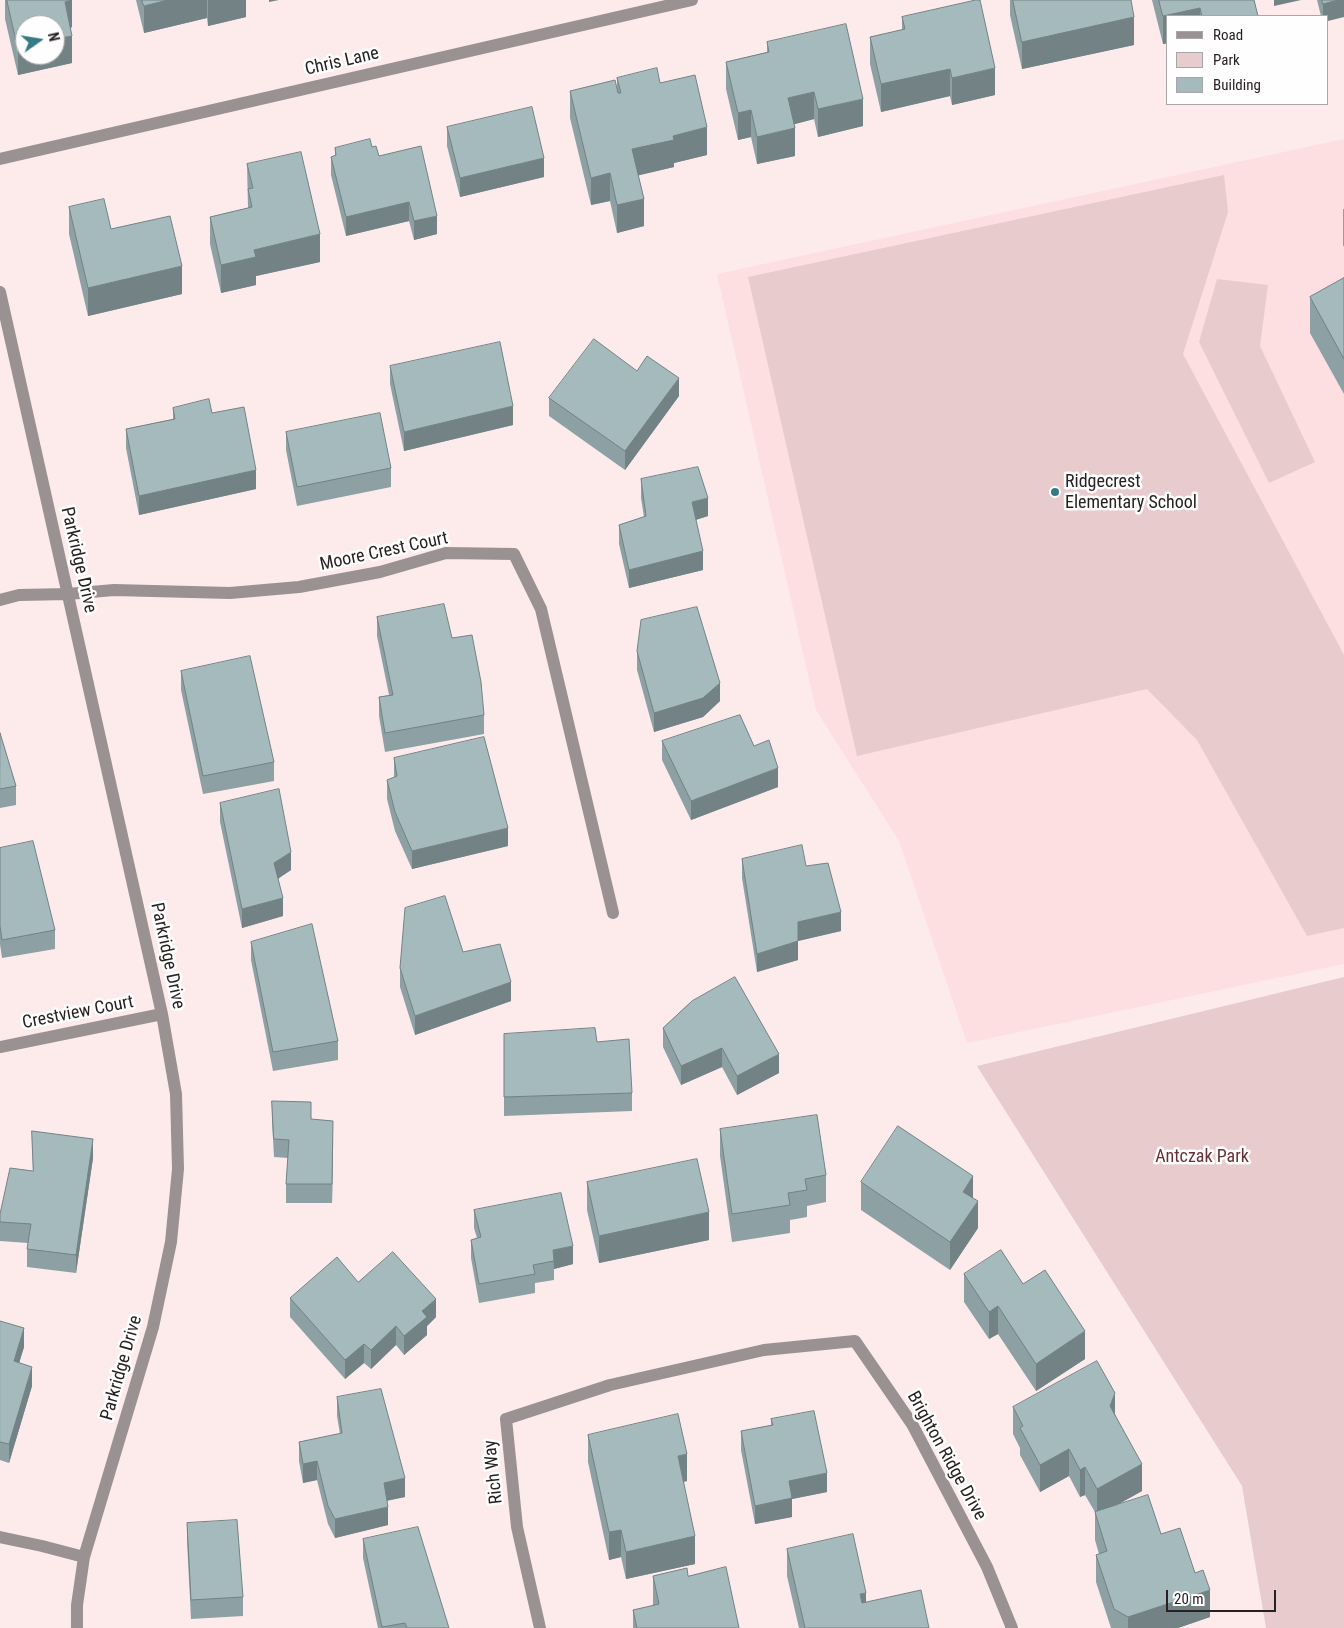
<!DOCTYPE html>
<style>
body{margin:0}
#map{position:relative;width:1344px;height:1628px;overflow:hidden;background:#fdebec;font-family:"Roboto Condensed",sans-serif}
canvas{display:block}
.legend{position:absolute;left:1166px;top:15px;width:162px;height:90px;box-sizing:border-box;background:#fefefe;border:1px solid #a8a6a6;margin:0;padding:6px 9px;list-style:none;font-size:15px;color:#282121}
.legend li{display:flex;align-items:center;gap:10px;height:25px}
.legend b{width:25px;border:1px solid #a8a6a6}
.north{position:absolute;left:15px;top:15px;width:50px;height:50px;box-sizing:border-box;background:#fefefe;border:1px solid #a8a6a6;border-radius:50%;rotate:77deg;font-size:14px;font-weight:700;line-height:20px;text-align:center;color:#282121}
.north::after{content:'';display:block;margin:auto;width:18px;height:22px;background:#347b86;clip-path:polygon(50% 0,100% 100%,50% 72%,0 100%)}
.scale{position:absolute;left:1166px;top:1590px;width:110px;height:22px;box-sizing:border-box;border:2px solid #282121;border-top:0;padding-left:6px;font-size:15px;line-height:18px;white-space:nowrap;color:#282121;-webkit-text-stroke:4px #fefefe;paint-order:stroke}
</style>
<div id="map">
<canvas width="1344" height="1628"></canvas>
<ul class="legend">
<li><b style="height:6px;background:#9a9192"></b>Road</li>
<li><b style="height:14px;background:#e7cbcd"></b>Park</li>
<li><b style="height:14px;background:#a4babd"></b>Building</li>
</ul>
<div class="north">N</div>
<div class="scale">20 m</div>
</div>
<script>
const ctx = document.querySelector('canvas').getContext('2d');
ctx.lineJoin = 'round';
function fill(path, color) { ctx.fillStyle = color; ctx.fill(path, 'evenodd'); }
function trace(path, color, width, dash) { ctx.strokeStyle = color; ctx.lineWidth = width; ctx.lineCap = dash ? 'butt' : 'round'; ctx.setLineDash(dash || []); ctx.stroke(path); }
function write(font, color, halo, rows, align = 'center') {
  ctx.font = font + ' "Roboto Condensed",sans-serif'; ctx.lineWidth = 5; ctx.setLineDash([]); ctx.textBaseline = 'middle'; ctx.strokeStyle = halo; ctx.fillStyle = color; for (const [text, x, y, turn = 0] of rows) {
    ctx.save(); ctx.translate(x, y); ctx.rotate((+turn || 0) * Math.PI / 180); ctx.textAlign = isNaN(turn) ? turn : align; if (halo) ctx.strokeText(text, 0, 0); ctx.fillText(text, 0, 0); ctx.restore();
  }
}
fill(new Path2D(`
 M1344,139V964L967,1043L899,841L816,710L717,274Z`), '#fedfe1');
fill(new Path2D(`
 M1224,175L1228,212L1183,354L1344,655V928L1307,936L1197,740L1147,689L857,756L748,277Z
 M1217,279L1268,285L1260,346L1315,462L1269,483L1199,342Z
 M1344,977V1628H1266L1242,1486L977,1066Z`), '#e7cbcd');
trace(new Path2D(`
 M0,159L692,0
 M0,292L162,1014L176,1094L178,1169L171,1242L153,1327L84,1557L77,1605V1628
 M0,600L19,595L68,594L114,590L230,593L299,587L380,572L446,553L514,554L541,609L613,913
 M0,1047L162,1014
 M0,1537L42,1546L84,1557
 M540,1628L517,1527L506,1419L610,1385L764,1350L855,1341L912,1424L987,1567L1012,1628`), '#9a9192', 12);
fill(new Path2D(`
 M5,0H72V27L71,28L72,63L18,75L5,19Z
 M136,0H246V17L208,26L207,18L144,33Z
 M1010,0H1131L1134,45L1022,69L1010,15Z
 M1152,0H1254L1258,16H1168V43L1163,44Z
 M1317,0H1344L1328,16H1321Z
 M902,17L995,95L952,105L950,96L881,112L870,64V37L902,30Z
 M767,42L863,126L818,137L814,119L794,124L795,156L757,164L751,137L738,140L726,89V62L767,52Z
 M617,78L660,83L707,155L674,163V167L638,175L644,226L617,233L610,201L591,205L570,118V91L617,88Z
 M447,127L544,177L460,197L447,146Z
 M372,147L379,156L437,234L414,240L409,221L346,236L331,175V157L335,156V148Z
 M247,164L320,262L256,276V285L221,293L210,244V217L248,208Z
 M69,207L111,229L182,294L88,316L69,234Z
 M1343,209H1344V247L1343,245Z
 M1344,278V394L1310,333V297Z
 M390,366L513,425L404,451L390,384Z
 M637,371L679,396L625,470L549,416V398Z
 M173,408L212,413L256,489L139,515L126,448V429L173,419Z
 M286,432L391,468V487L297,506L286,450Z
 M641,479L708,516L696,520L703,570L629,588L619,544V525L644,517L641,498Z
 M377,617L452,638L484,715V734L385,752L379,716V697L389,695L377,636Z
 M637,651L720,701L703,717L654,732L637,670Z
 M181,671L274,762V781L203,794L181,690Z
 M0,733L16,786V805L0,808Z
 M662,741L754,746L778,787L691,820L662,760Z
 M394,758L508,846L412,869L395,831L387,799V780L394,777Z
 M220,803L291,870L278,879L283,916L242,928L220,822Z
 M0,848L55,930V949L2,958L0,944Z
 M742,859L806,866L841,931L798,941V960L757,972L742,878Z
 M251,942L338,1041V1060L273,1071L251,960Z
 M463,952L511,1001L415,1035L400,987V968Z
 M692,1001L779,1073L737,1095L722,1067L681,1085L663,1047V1028Z
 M504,1034L632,1093V1111L504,1116Z
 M272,1101L311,1119L333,1139L332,1203H286V1184L288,1158L274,1157L272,1119Z
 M720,1129L826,1175V1202L807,1206V1217L790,1220V1233L732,1242L720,1156Z
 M32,1131L93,1158L76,1273L27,1267V1249L28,1243L0,1241V1214L33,1171Z
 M587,1182L709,1240L599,1263L587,1210Z
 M861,1182L973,1198L978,1228L950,1270L861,1210Z
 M474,1210L573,1264L554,1269V1280L535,1283V1293L479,1303L471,1258V1240L477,1238L474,1228Z
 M964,1274L1023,1284L1085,1359L1036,1391L998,1334L989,1339L964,1302Z
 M358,1282L436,1317L427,1326V1335L404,1355L396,1345L371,1369L364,1363L345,1379L290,1317V1298Z
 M0,1321L24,1347L19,1363L32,1386L9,1463L0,1460Z
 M337,1397L405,1497L387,1501L388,1525L335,1538L328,1524L317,1480L303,1483L299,1461V1442L340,1434L337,1416Z
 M1013,1407L1115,1414L1142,1491L1117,1505L1161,1534L1210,1617L1178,1628H1111L1096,1582V1555L1099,1554L1095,1540V1512L1085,1495L1080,1497L1069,1476L1040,1492L1020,1455V1448L1013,1434Z
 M771,1419L827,1492L792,1499V1517L755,1524L741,1450V1431L771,1425Z
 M588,1435L687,1481L683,1482L695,1564L626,1579L621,1557L609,1560L588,1462Z
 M187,1523L243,1597V1616L191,1619L187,1541Z
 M363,1539L449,1628H378L363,1558Z
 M787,1549L866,1602L929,1628H799L787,1576Z
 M653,1576H688L739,1628H633V1610L653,1606Z`), '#8da0a3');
fill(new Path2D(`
 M72,0V27L65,29V2Z
 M168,0H207V18L144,33V6Z
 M208,0H246V17L208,26Z
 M269,0H279L269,2Z
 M1274,0H1301L1274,6Z
 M1338,0H1344V17L1328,21V16H1323V4Z
 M1200,8V16H1168V43L1163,44V16Z
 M1134,17V45L1022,69V42Z
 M72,36V63L18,75V48L25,46V55H55V39Z
 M995,68V95L952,105V78Z
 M950,69V96L881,112V84Z
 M814,92V119L788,126V98Z
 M863,99V126L818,137V109Z
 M751,110V137L738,140V113Z
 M707,127V155L674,163V167L632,177V149L673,136Z
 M795,128V156L757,164V137Z
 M544,158V177L460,197V178Z
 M610,173V201L591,205V178Z
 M644,199V226L617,233V205Z
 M409,202V221L346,236V217Z
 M437,216V234L414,240V221Z
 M320,234V262L256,276V285L221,293V265L254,250Z
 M182,266V294L88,316V288Z
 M679,378V396L625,470V451Z
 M513,406V425L404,451V432Z
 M256,470V489L139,515V496Z
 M708,498V516L692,521V502Z
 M703,551V570L629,588V570Z
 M720,683V701L703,717L654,732V713Z
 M778,768V787L691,820V801Z
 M508,828V846L412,869V851Z
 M291,852V870L274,881V863Z
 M283,898V916L242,928V909Z
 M841,912V931L798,941V922Z
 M798,941V960L757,972V954Z
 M511,982V1001L415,1035V1016Z
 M722,1048V1067L681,1085V1066Z
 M779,1054V1073L737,1095V1076Z
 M333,1121V1139L332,1203V1184Z
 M93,1139V1158L76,1273V1255Z
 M973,1176V1204L963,1192Z
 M978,1201V1228L950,1270V1242Z
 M709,1212V1240L599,1263V1236Z
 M573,1246V1264L554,1269L553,1250Z
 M436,1299V1317L427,1326V1335L404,1355V1336L422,1311Z
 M998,1306V1334L989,1339V1312Z
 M396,1326V1345L371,1369V1350Z
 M24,1328V1347L14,1380V1361Z
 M1085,1331V1359L1036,1391V1364Z
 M364,1344V1363L345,1379V1360Z
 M32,1367V1386L9,1463V1444Z
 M1115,1393V1420L1110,1406Z
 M1069,1449V1476L1040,1492V1465Z
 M687,1454V1481L678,1483V1456Z
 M317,1461V1480L303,1483V1464Z
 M1142,1464V1491L1097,1516V1489Z
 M1085,1467V1495L1080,1497V1470Z
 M827,1473V1492L792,1499V1517L755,1524V1506L789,1481Z
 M405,1478V1497L384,1501V1483Z
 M388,1507V1525L335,1538V1519Z
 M621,1530V1557L609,1560V1532Z
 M695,1536V1564L626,1579V1552Z
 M1210,1590V1617L1178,1628H1128V1617Z
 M866,1593V1620L860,1594Z`), '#738284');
const building = new Path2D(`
 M7,0H72L65,2L72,36L55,39V25H25V46L18,48Z
 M142,0H168L144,6Z
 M976,0H980L995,68L952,78L950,69L881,84L870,37L905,29L902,17Z
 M1013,0H1131L1134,17L1022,42Z
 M1159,0H1254L1258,16H1202L1200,8L1163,16Z
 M1322,0H1338L1323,4Z
 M846,24L863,99L818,109L814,92L788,98L795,128L757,137L751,110L738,113L726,62L769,52L767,42Z
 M657,68L660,83L695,75L707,127L673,136L674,140L632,149L644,199L617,205L610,173L591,178L570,91L615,80L618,93H621L617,78Z
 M532,107L544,158L460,178L447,127Z
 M370,139L372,147L376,146L379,156L421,146L437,216L414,221L409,202L346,217L331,157L336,155L335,148Z
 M301,152L320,234L254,250L256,257L221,265L210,217L252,207L248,189L253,188L247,164Z
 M104,199L111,229L170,216L182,266L88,288L69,207Z
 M1344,278V359L1310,297Z
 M594,339L637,371L647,356L679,378L625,451L549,398Z
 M500,342L513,406L404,432L390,366Z
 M209,399L212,413L244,407L256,470L139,496L126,429L175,419L173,408Z
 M380,413L391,468L297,487L286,432Z
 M698,467L708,498L692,502L703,551L629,570L619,525L646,516L641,479Z
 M444,604L452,638L472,635L481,682L484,715L385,733L379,697L393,695L377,617Z
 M697,607L720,683L703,698L654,713L637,651L641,620Z
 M250,656L274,762L203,776L181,671Z
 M740,715L754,746L769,740L778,768L691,801L662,741Z
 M0,733L16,786L0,789Z
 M484,737L508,828L412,851L395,812L387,780L397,776L394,758Z
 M279,789L291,852L274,863L283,898L242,909L220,803Z
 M33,841L55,930L2,940L0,926V848Z
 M802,845L806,866L828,863L841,912L798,922V941L757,954L742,859Z
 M445,896L463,952L500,944L511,982L415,1016L400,968L405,908Z
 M312,924L338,1041L273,1052L251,942Z
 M735,977L779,1054L737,1076L722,1048L681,1066L663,1028L692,1001Z
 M595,1028L597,1042L629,1039L632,1093L504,1097V1034Z
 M272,1101L311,1102V1119L333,1121L332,1184H286L289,1140L274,1139Z
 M817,1115L826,1175L805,1179L807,1190L788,1193L790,1205L732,1214L720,1129Z
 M898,1126L973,1176L963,1192L978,1201L950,1242L861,1182Z
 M32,1131L93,1139L76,1255L27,1249L31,1224L0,1222V1214L10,1168L33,1171Z
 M697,1159L709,1212L599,1236L587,1182Z
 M561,1193L573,1246L553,1250L554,1261L533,1265L535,1274L479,1284L471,1240L481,1237L474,1210Z
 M1001,1250L1023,1284L1045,1270L1085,1331L1036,1364L998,1306L989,1312L964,1274Z
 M393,1252L436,1299L422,1311L427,1317L404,1336L396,1326L371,1350L364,1344L345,1360L290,1298L337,1257L358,1282Z
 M0,1321L24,1328L14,1361L32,1367L9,1444L0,1442Z
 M1097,1361L1115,1393L1110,1406L1142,1464L1097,1489L1085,1467L1080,1470L1069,1449L1040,1465L1020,1428L1023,1426L1013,1407Z
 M381,1389L405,1478L384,1483L388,1507L335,1519L328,1506L317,1461L303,1464L299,1442L342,1433L337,1397Z
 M814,1411L827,1473L789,1481L792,1498L755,1506L741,1431L773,1425L771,1419Z
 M678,1414L687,1454L678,1456L695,1536L626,1552L621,1530L609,1532L588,1435Z
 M1148,1495L1161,1534L1180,1528L1195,1573L1203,1570L1210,1590L1128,1617L1114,1609L1096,1555L1107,1551L1095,1512Z
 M237,1520L243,1597L191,1600L187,1523Z
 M418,1527L449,1628H407L405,1623L382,1627L363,1539Z
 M853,1534L866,1593L860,1594L862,1603L921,1590L929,1628H805L787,1549Z
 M726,1567L739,1628H637L633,1610L659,1604L653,1576L687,1568L688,1576Z`);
fill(building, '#a4babd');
trace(building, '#738284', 1);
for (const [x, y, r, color] of [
 [1055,492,5,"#347b86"]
]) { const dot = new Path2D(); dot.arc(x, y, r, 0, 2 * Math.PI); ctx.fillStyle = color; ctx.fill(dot); trace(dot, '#fefefe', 2); }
write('18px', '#282121', '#fefefe', [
 ["Chris Lane",342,62,-13],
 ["Moore Crest Court",384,552,-12],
 ["Parkridge Drive",78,560,77],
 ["Parkridge Drive",167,956,78],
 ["Crestview Court",78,1013,-11],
 ["Parkridge Drive",122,1368,-74],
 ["Brighton Ridge Drive",946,1456,61],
 ["Rich Way",494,1472,-96]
]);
write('18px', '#282121', '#fefefe', [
 ["Ridgecrest",1065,482],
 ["Elementary School",1065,503]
], 'left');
write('18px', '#682f36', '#fefefe', [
 ["Antczak Park",1202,1157]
]);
</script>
